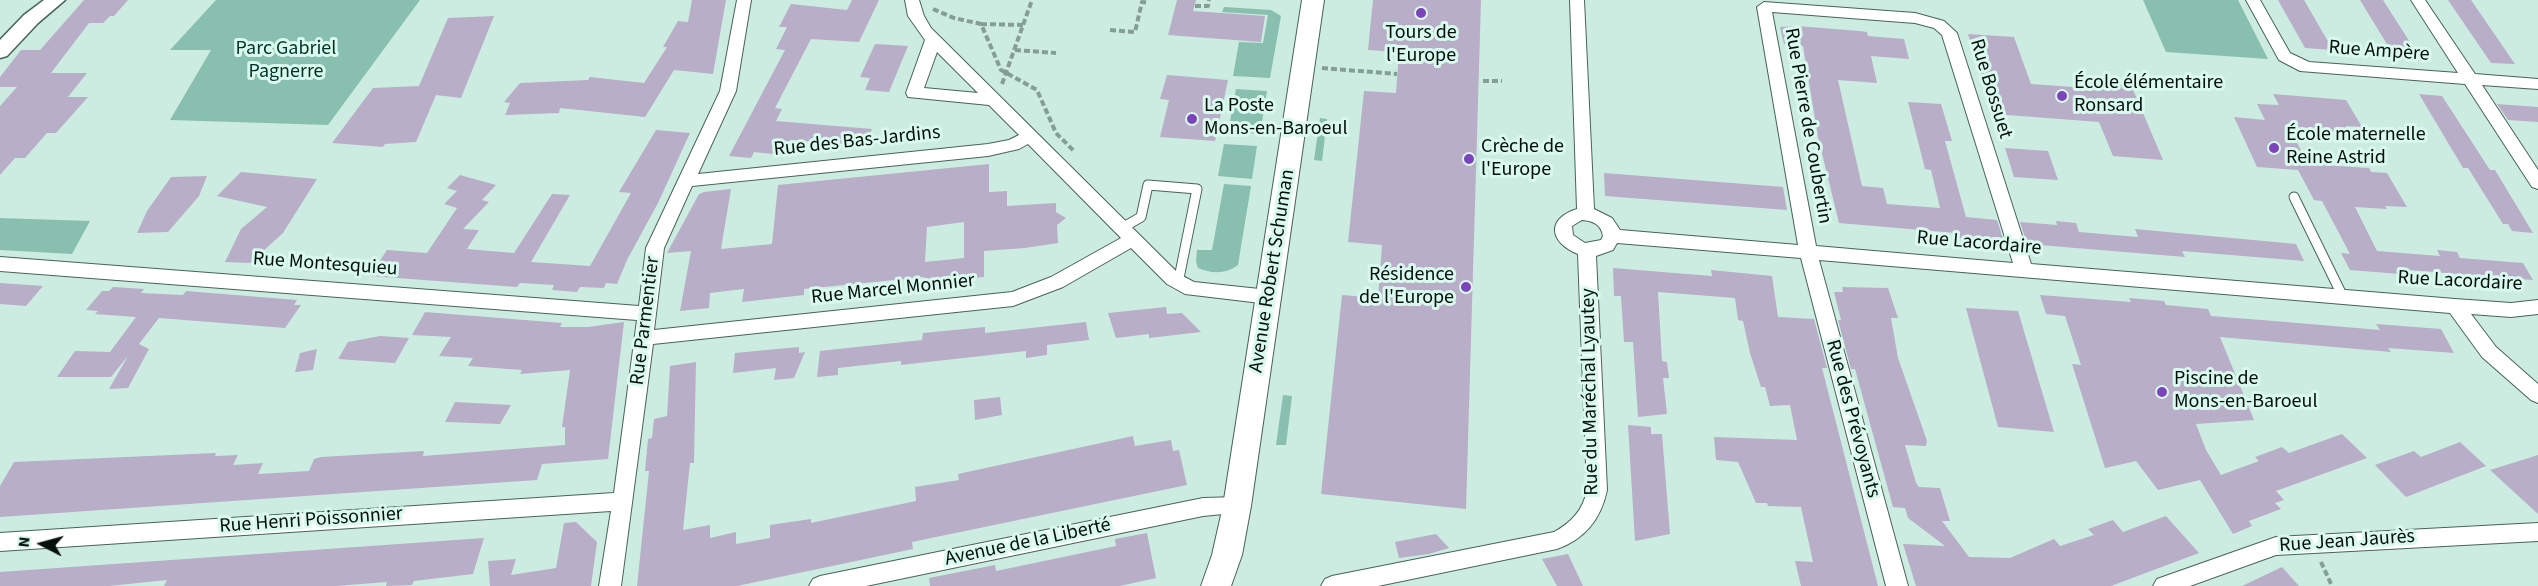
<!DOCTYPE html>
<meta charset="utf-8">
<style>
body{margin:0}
#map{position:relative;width:2538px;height:586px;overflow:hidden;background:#ccece1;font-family:"Source Sans 3",sans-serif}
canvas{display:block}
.north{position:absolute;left:12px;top:514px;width:60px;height:60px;-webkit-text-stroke:4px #d9f9ee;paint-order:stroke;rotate:276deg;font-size:16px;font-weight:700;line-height:24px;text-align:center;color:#050f0c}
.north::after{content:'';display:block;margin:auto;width:21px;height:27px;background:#050f0c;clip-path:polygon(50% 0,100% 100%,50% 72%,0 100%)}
</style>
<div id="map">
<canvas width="2538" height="586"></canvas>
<div class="north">N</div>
</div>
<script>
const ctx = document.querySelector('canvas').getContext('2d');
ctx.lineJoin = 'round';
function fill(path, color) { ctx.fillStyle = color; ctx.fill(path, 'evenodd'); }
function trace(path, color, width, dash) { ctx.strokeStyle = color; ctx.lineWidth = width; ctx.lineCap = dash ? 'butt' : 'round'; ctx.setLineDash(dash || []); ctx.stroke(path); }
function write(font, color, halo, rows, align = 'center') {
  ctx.font = font + ' "Source Sans 3",sans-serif'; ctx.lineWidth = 6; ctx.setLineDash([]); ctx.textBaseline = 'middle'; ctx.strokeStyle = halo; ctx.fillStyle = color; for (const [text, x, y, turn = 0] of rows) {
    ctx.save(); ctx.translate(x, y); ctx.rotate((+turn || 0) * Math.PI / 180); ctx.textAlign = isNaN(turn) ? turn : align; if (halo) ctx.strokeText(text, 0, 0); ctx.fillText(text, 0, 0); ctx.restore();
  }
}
fill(new Path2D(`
 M216,0H420L328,125L170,120L211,50H170Z
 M2143,0H2238L2268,59L2166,52Z
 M1224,7L1271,10L1281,16L1270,78L1233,76L1239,42L1263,43L1268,15L1222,12Z
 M1236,89L1267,91L1260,134L1231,132L1232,127H1229Z
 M1320,118L1327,119L1322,161L1314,160Z
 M1224,144L1257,146L1252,179L1218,176Z
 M1224,184L1251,186L1238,265C1226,274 1212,274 1198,268L1196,262L1197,250H1212Z
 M0,218L90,221L72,254L0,250Z
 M1283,395L1292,396L1286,445H1276Z`), '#89bfae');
fill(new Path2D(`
 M84,0H128L114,16H110L103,23H89L51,73H87L68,97H88L56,133H47L25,158H15L0,175V106L17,87H0V77L21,50H40Z
 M692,0H726L713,74L674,70L645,117L560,108L559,113L505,115L510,103L504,102L520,83L588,80L590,77L644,83L667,47H663L678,21L688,22Z
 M852,0H879L859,42L811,39L775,108L782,109L776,121L872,129L865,146L790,140L783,155L754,152L751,158L729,156L785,50L776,49L787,27H779L791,4L847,10Z
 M1177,0H1196L1193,11L1265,16L1261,42L1168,35Z
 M1373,0H1481L1466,509L1321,494L1342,295L1378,298L1382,245L1348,242L1364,91L1396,93L1399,52L1368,50Z
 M2278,0H2304L2333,50L2305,48Z
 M2360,0H2383L2422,61L2396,59Z
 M2448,0H2471L2515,64L2491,63Z
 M494,16L461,98L436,95L416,142L385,144L383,147L332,143L373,88L419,86L448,18Z
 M1797,26L1860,31L1867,32L1868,36L1904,39L1909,59L1871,56L1877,83L1838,80L1862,186L1883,188L1887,204L1940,208L1931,170L1925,169L1908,102L1941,104L1952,141H1945L1966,217L1997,220L2004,242L1958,238L1956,233L1839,223L1818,137L1803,46L1784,44L1780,27Z
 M1968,34L2014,37L2031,84L2086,88L2084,81L2131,85L2163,160L2113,156L2099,122L1994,114Z
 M875,44L908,46L889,92L865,90L870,78L860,77Z
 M1167,75L1228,80L1215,141L1160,137L1169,100L1160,99Z
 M2273,94L2346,100L2362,127L2346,126L2350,133L2290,129L2308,164L2369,168L2371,172L2387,173L2407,207L2385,206L2387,209L2355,207L2377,251L2440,256L2437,250L2457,252L2460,258L2523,263L2533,280L2409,270L2412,275L2350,270L2341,253L2350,254L2322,201L2314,200L2298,170L2257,167L2234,117L2265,120L2257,104L2279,105Z
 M2419,94L2442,96L2490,170H2495L2533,233L2512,231L2508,224H2503L2468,168H2463Z
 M2497,104L2538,107V122L2508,120Z
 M656,130L690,133L658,203L627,260L617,284L606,283L604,288L580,287L577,292L552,290L554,285L520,283L517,287L370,276L387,250L427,253L457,208L444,204L457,191L447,188L460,175L496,185L482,200L489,202L463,229L479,230L467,249L514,253L552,194L570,195L531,262L590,266L631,193L619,192Z
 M2005,148L2048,151L2058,180L2014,177Z
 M989,164V192L1007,191V206L1056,203V212L1066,218L1057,225L1058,243L1025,248L984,251V277L924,283V277L804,289V295L742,302L744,289L710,293L709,308L680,311L691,251L667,253L699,194L704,192L731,189L721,249L772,244L778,185ZM964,222V258L925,262L927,227Z
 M241,172L317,179L283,233L250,263L225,262L241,229L267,207L217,196Z
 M1604,173L1783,187L1787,210L1605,196Z
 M207,176L199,196L168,232L137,233L147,211L171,177Z
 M2056,221L2076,223L2079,232L2138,237L2135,229L2296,244L2304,261L2182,251L2185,257L2027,244L2020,222L2057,225Z
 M1613,268L1712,276L1711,270L1772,276L1778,317L1814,319L1827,368H1822L1878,586H1801L1795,561L1813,562L1801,507L1768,506L1767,503H1756L1738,462L1716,460L1714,437L1797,440L1790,405L1770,406L1765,387H1761L1750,353L1743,321L1738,320L1735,298L1658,292L1662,361L1667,362L1669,378H1663L1667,414L1638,417L1633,342H1624L1621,296H1614Z
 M0,283L43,286L26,306L0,304Z
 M113,287L144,289L141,293L183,295L186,291L297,300L294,305H301L285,328L159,318L139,344L149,349L128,388L109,389L128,356L111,377H57L75,351L110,352L136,317L95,314L98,311L86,310L102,291H109Z
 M1842,287L1888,288L1898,318H1891L1898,358L1927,441L1926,446L1905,445L1916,483L1919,487L1940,488L1950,521H1942L1969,557L2010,558L2054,539L2060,546L2094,535L2088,529L2113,520L2123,532L2166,516L2199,553L2111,586H1916L1903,544L1945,546L1908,518L1905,508L1893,507L1855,369H1851L1838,320H1841L1834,292H1843Z
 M2040,295L2131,302L2129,298L2164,301L2166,305L2208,309L2211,316L2274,321L2380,330L2376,324L2441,329L2454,353L2388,348L2391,352L2220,337L2254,420L2196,424L2206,450L2221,475L2259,461L2255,457L2282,447L2289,453L2342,434L2367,458L2276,491L2284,500L2275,503L2281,509L2249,521L2252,526L2233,534L2200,480L2158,490L2136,461L2105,468L2072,364L2081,365L2065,316L2046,314Z
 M1166,307L1167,314L1182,313L1201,332L1149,338V334L1116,338L1108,313Z
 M1966,308L2018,311L2054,432L1998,427Z
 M425,312L562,323L560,327H588L624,322L608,459L542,464L537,480L0,517V486L14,462L216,453L215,456L238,455L233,465L263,463L258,474L309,471L314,459L321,457L424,451L423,456L565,445V427H562L570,370L520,374L522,370L468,366L473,358L439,356L451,337L412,335Z
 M1086,322L1089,340L1047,345V355L1026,358V351L901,365V361L838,368V375L817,377L820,351L922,340L923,333L985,327V333Z
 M380,336L409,338L395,363L338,359L348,342Z
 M799,347V353L805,352L794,378L774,380L776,368L733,373L735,353Z
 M317,349L313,370L295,372L300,353Z
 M696,362L694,463H690L683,530L710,525V538L736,532V544L770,538V525L811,519V523L916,501L915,487L959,480L958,474L1133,436L1135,446L1171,440L1173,451L1179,450L1187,485L912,542L913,549L737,586H637L649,471H645L648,439L652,438L654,419L667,416L670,366Z
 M1000,397L1002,415L975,420L974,400Z
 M455,402L511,405L500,424L445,422Z
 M1628,425L1651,427V434H1662L1670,534L1635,541Z
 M2460,442L2486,466L2406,497L2375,465L2414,451L2421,457Z
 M2538,455V514L2490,470Z
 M576,522L597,542L591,586H490L488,561L516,559L511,575L556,568L564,523Z
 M1147,533L1156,578L1120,586H930L929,578L995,565L996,571L1087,552L1116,546L1115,539Z
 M1436,534L1449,548L1429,554L1399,558L1395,542Z
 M484,538L473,574L414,581L412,585L386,586L387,582L336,586H164L167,580L109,586H0V572Z
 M1568,554L1583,586H1557L1542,559Z
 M2282,567L2299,586H2242Z`), '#b8aec7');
const service = new Path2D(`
 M2294,197L2343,297
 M1122,228L1141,217L1148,185L1197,189L1178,283`);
const minor = new Path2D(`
 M737,0H751L736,91L698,174L988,144L1009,140L1019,135L989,105L908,97L906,93L925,40L908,16L905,0H919L924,16L931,28L1179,274L1194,282L1269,290L1275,292L1278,297L1275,302L1269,304L1185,294L1167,284L1131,248L1063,287L1013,306L653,344L621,586H599L611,511L0,551V533L614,493L637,320L0,271V257L639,306L646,248L720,91ZM937,52L978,93L924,88ZM1028,144L1121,238L1051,277L1012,292L654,330L664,248L692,186L988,156L1019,149Z
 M1570,0H1584L1594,209L1612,218L1620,230L1798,245L1757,7L1764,2L1915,13L1944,21L1957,33L2031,264L2455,299L2511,303L2538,300V314L2511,317L2471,314L2496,347L2538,384V403L2531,400L2482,357L2450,313L1819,260L1908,586H1886L1801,258L1617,243L1613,250L1596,256L1607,490C1601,519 1585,539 1557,549L1378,586H1321L1325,579L1332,576L1554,532C1572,522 1583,510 1587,490L1578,254C1550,243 1545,219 1577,209ZM1772,12L1915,23L1934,28L1942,35L2013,263L1816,246ZM1582,220C1593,221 1601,224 1603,236L1601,240L1585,243L1573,235L1572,226Z
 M2246,0H2260L2290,53L2309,62L2458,73L2411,0H2425L2475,74L2538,79V89L2482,85L2538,170V189L2532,187L2465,84L2300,71L2279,60Z
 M1237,497L1244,500L1247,506L1244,512L1203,516L866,586H809L813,579L820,576L1203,498Z
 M2538,523V541L2276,555L2190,586H2153L2157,579L2276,537Z`);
const tertiary = new Path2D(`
 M44,0H65L38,23L7,56L0,58V40L24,15Z`);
const secondary = new Path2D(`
 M1302,0H1324L1251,506L1242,555L1231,586H1201L1212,555L1223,506Z`);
trace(service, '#47635a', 11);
trace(minor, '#47635a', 2);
trace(tertiary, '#47635a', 3);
trace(secondary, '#47635a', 2);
trace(new Path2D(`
 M1195,6H1208L1209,0
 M933,9L954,18L981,24L1001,70L1037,90L1056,133L1074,151
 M981,24L1023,25
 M1110,30L1135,32L1142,2L1149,3
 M1015,50L1056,53
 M1322,68L1397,74
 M1483,81H1502
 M1002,84L1032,0
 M2321,562L2332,586`), '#859e95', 4, [6, 3]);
trace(service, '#fff', 9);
fill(minor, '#fff');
fill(tertiary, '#fff');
fill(secondary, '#fff');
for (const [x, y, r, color] of [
 [1421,13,6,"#7d43ba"],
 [2062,96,6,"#7d43ba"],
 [1192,119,6,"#7d43ba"],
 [2274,148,6,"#7d43ba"],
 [1469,159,6,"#7d43ba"],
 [1466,287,6,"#7d43ba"],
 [2162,392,6,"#7d43ba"]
]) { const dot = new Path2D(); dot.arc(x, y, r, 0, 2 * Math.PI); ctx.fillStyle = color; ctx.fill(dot); trace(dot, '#d9f9ee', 2); }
write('20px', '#050f0c', '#d9f9ee', [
 ["Tours de",1421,34,"center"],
 ["l'Europe",1421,57,"center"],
 ["École élémentaire",2074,84],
 ["Ronsard",2074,107],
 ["La Poste",1204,107],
 ["Mons-en-Baroeul",1204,130],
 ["École maternelle",2286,136],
 ["Reine Astrid",2286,159],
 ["Crèche de",1481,148],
 ["l'Europe",1481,171],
 ["Résidence",1454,276,"right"],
 ["de l'Europe",1454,299,"right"],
 ["Piscine de",2174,380],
 ["Mons-en-Baroeul",2174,403]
], 'left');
write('20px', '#003227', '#d9f9ee', [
 ["Parc Gabriel",286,50],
 ["Pagnerre",286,73]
]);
write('20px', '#050f0c', '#d9f9ee', [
 ["Rue Ampère",2379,52,4],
 ["Rue Bossuet",1990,89,73],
 ["Rue Pierre de Coubertin",1807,126,80],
 ["Rue des Bas-Jardins",857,142,-6],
 ["Rue Lacordaire",1979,244,5],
 ["Rue Montesquieu",325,265,4],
 ["Avenue Robert Schuman",1273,271,-81],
 ["Rue Lacordaire",2460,282,3],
 ["Rue Marcel Monnier",893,290,-6],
 ["Rue Parmentier",646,321,-83],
 ["Rue du Maréchal Lyautey",1591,392,-91],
 ["Rue des Prévoyants",1852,419,75],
 ["Rue Henri Poissonnier",311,521,-4],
 ["Rue Jean Jaurès",2347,542,-4],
 ["Avenue de la Liberté",1028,543,-12]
]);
</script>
